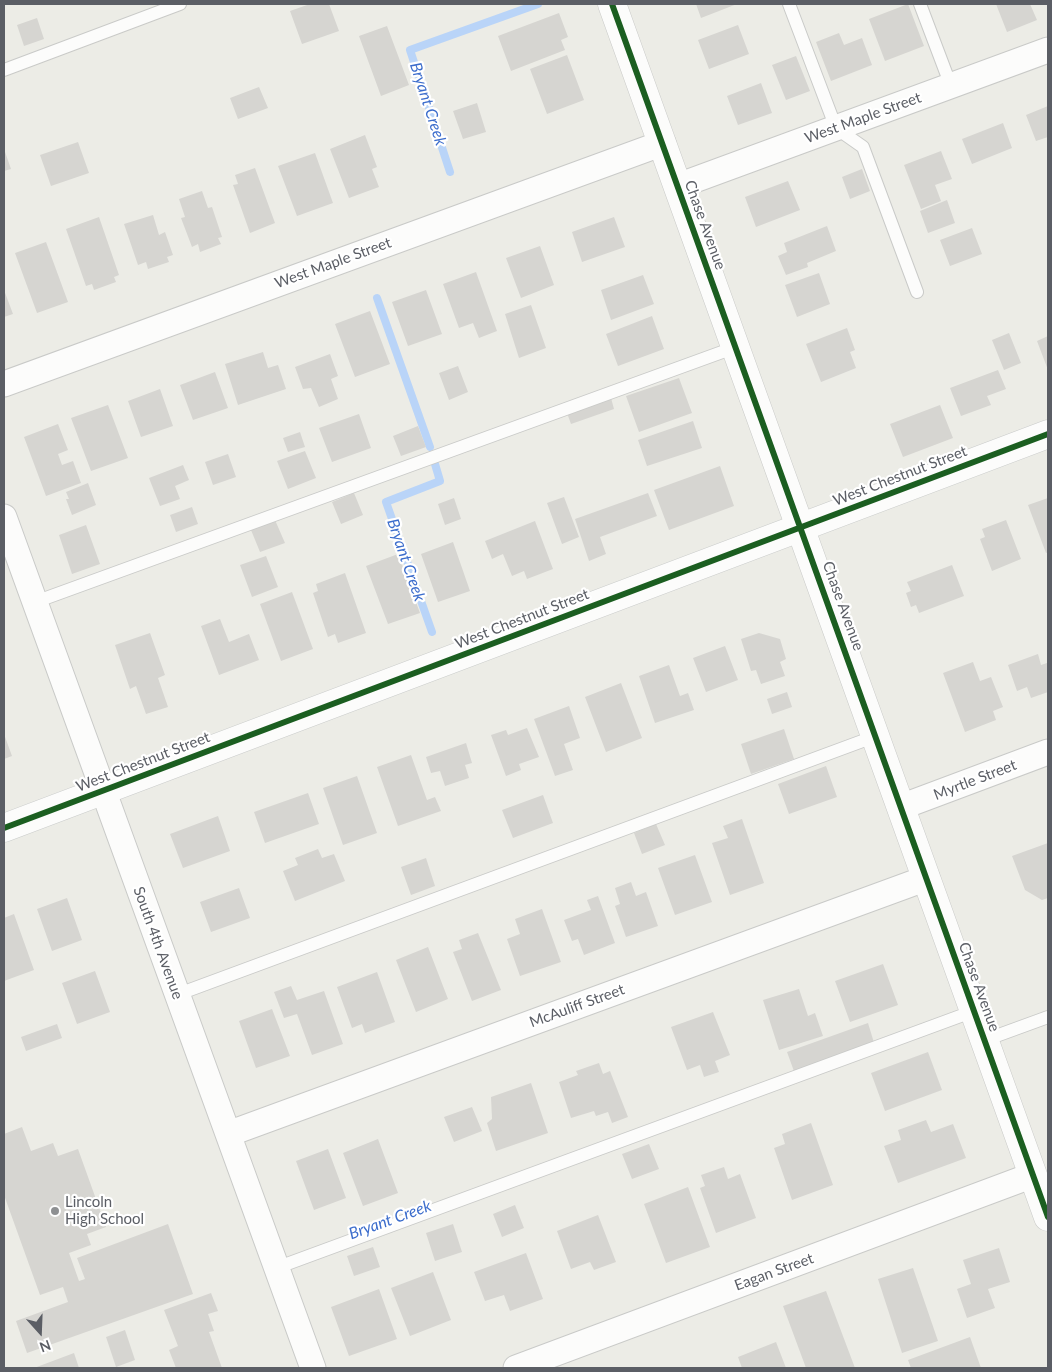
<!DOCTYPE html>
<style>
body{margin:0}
#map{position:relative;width:1052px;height:1372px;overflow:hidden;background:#ecece6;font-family:Lato,sans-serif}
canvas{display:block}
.frame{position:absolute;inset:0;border:5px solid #5b5e65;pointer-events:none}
.north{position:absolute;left:15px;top:1307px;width:50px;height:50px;-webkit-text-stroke:4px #fff;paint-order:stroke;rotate:160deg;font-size:14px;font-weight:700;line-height:20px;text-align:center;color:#5b5e65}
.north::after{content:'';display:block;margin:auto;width:18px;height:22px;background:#5b5e65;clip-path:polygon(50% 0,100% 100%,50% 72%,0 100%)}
</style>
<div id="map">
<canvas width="1052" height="1372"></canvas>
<div class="frame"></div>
<div class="north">N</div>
</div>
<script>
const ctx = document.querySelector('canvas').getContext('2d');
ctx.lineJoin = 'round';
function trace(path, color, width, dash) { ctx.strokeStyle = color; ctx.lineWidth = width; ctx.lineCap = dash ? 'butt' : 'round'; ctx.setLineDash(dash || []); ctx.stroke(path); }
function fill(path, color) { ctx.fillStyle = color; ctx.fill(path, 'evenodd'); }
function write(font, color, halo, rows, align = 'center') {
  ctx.font = font + ' Lato,sans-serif'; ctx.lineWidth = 4.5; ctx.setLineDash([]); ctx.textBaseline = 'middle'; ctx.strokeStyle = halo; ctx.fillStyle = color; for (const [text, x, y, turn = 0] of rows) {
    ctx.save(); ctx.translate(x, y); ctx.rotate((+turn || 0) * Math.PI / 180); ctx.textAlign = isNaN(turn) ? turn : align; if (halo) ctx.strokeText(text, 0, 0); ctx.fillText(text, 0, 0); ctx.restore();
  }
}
trace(new Path2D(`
 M450,172L410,50L538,4
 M377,298L430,447
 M432,632L386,502L440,481L435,464`), '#b9d4f8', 8);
fill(new Path2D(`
 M310,4H329L339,31L302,44L290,11Z
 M696,4H737L701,18Z
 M908,4L924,46L885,61L869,19Z
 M996,4H1030L1037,20L1007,32Z
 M559,13L568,37L561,40L565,50L511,71L498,36Z
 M37,18L44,39L24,46L17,25Z
 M738,25L749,54L709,69L698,40Z
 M387,26L409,85L381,96L359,36Z
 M839,33L844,45L862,38L872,65L831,81L816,42Z
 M567,55L584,100L547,114L530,69Z
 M796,56L810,91L786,100L772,65Z
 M761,83L772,113L738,125L727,96Z
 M259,87L268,108L238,119L230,98Z
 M477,103L486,132L463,139L453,111Z
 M1048,106V137L1036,141L1026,115Z
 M1003,123L1012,148L972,164L962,139Z
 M365,135L377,167L372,169L379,187L349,198L330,149Z
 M78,142L89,173L51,186L40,155Z
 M4,149L11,169L4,171Z
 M941,151L952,179L935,185L941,201L921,209L904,165Z
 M315,153L333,203L297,216L278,166Z
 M255,168L275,223L250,233L233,185L238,184L235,175Z
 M862,169L870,191L850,199L842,177Z
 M788,181L800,210L756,227L745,197Z
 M202,191L208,208L212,207L222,237L218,238L221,244L200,252L198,244L192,247L181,218L185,217L179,199Z
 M947,200L955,223L928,233L920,211Z
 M153,215L159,235L165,232L173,255L167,257L169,262L148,269L146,262L138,265L124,224Z
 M99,217L119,275L114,277L116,282L94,290L92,284L86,286L66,229Z
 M614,217L625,247L582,262L572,232Z
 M827,226L836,251L807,263L808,267L786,275L778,256L787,252L784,243Z
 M972,228L982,254L950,266L940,240Z
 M46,242L68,302L37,313L15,253Z
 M540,246L554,285L521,298L506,258Z
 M476,272L497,331L479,338L473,323L459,328L443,284Z
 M819,273L830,304L797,317L785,285Z
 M643,275L654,304L611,320L601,290Z
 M4,290L13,314L4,317Z
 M426,290L442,334L408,346L392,302Z
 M531,305L546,348L519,358L505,314Z
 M370,311L390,364L355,377L335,324Z
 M652,316L664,349L618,366L606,334Z
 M847,328L855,350L850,352L856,368L821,382L806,344Z
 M1009,333L1021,363L1004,370L992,340Z
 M1048,336V370L1037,341Z
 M263,352L268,368L278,365L286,389L238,405L225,364Z
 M330,354L338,376L331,379L338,399L319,407L311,388L303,389L295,367Z
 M458,366L468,392L449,400L439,373Z
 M998,370L1006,389L987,396L991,405L961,416L950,388Z
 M215,372L228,408L193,420L180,385Z
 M679,378L692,413L639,432L626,396Z
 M160,389L173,426L141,437L128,401Z
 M611,398L614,409L571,424L567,413Z
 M108,405L128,458L91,471L71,418Z
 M940,405L953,438L903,457L890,424Z
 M359,414L371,448L332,462L319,428Z
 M693,421L702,448L647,466L638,440Z
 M58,424L68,450L58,454L62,465L73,461L81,483L46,496L24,437Z
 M418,426L426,447L401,456L393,436Z
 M300,432L305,447L288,452L283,438Z
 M305,451L316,478L288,489L277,461Z
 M228,454L236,477L213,485L205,462Z
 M183,465L189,480L175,486L180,499L160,506L149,478Z
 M720,466L734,506L669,530L654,490Z
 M88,483L96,505L72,515L66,499H69L66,492Z
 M354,493L363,515L341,524L332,502Z
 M648,493L657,516L600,537L606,554L589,561L575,519Z
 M564,497L579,537L562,544L547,503Z
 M454,498L461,519L445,525L438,504Z
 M1048,498V552L1046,553L1028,505Z
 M192,507L198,524L176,532L170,515Z
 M275,520L285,543L260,552L251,530Z
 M1006,520L1021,559L992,571L980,539L985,537L982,529Z
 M535,521L553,569L527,579L524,571L512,576L503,554L492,559L485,541Z
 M86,525L100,564L72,574L59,535Z
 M453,542L470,591L438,602L421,554Z
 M398,554L420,613L388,624L366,566Z
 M266,556L278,587L252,597L240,565Z
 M952,565L964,596L919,613L916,605L911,607L906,593L911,591L907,582Z
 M345,573L366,633L338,643L335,634L328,637L313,593L318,591L316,584Z
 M292,592L313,649L281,661L260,604Z
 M220,619L229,642L249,634L259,660L219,675L201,626Z
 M150,633L165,675L158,678L168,707L146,714L136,686L130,689L115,645Z
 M759,633L780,639L786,659L780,662L785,676L761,684L756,670L751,671L741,639Z
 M725,646L738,680L706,692L693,658Z
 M1038,654L1041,665L1047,663L1048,666V692L1031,698L1027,687L1017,691L1008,665Z
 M973,662L980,681L991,677L1003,707L993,711L996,720L965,732L943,673Z
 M669,665L680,696L688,693L694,710L655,723L639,676Z
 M621,683L642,738L606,752L585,697Z
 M787,692L792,707L772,714L767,699Z
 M569,706L580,738L564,744L573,770L555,776L534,719Z
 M527,728L539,757L519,764L521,770L506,776L491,735L506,730L508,735Z
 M784,729L794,759L751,774L741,744Z
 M4,734L12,756L4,759Z
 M466,743L472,763L465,765L469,778L445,786L440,771L431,773L426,757Z
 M411,755L427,800L435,797L441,811L398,826L377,767Z
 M826,766L837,797L789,814L778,784Z
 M357,776L377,833L343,845L323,788Z
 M308,793L319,824L265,843L254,812Z
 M543,795L553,823L513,838L502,810Z
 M218,816L230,851L183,868L170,834Z
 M742,819L764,883L730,895L712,843L728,838L723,826Z
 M656,824L665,845L642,854L634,833Z
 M1048,843V898L1042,900L1025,890L1012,856Z
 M318,849L322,858L334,854L345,881L295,901L283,871L298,865L295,858Z
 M695,855L712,902L675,915L658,868Z
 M426,858L435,886L411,895L401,867Z
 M631,882L636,896L646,892L658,926L626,937L615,906L620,904L615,888Z
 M239,888L250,918L211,932L200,902Z
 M598,896L615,943L584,955L578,939L572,941L564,920L591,910L587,900Z
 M67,898L82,940L52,951L37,909Z
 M542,909L561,962L520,976L507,939L520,934L515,919Z
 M14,914L34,970L4,981V918Z
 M478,933L501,990L472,1001L453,952L462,949L459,940Z
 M428,947L448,999L416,1012L396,960Z
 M883,964L898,1005L850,1022L835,981Z
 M95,971L110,1012L77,1024L62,983Z
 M377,972L395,1022L365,1033L362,1024L352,1028L337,987Z
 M291,986L297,1000L324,991L343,1044L312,1055L297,1014L284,1018L274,992Z
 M799,989L808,1016L815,1013L823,1036L779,1050L763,1000Z
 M272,1009L290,1056L256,1068L239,1021Z
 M713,1012L730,1055L715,1061L719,1072L704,1077L700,1065L687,1070L671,1027Z
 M868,1023L875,1046L795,1074L787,1052Z
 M57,1024L62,1038L26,1051L21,1037Z
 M928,1052L942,1090L885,1111L871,1073Z
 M599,1063L603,1074L610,1071L628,1117L612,1123L608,1112L596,1116L594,1111L571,1118L559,1082L578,1075L576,1071Z
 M531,1083L548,1133L496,1151L487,1123L492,1119L491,1097Z
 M472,1107L482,1131L454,1142L444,1117Z
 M926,1120L931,1132L953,1124L966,1158L898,1183L884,1146L901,1140L898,1130Z
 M811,1123L833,1185L792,1200L774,1148L785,1144L782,1134Z
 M22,1127L31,1151L53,1143L58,1156L78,1149L106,1227L87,1234L91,1245L69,1253L79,1281L85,1279L77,1258L168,1224L193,1294L27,1353L16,1321L68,1302L63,1287L40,1295L4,1195V1134Z
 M378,1139L398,1193L363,1206L343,1153Z
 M649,1144L659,1169L632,1179L622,1154Z
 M328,1149L346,1198L314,1210L296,1161Z
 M724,1167L728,1179L740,1174L756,1218L716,1233L700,1188L705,1186L701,1175Z
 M688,1187L710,1247L666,1263L644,1204Z
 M515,1205L524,1228L502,1237L493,1214Z
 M598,1215L616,1262L594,1270L590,1262L571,1269L557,1231Z
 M453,1224L462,1252L435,1261L426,1233Z
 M373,1247L380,1267L354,1276L347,1256Z
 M999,1248L1010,1282L988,1289L995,1308L967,1318L957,1289L971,1284L963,1260Z
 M526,1253L543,1299L510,1311L504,1295L485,1301L474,1272Z
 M913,1268L938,1341L902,1353L878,1279Z
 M433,1272L451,1320L410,1336L391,1288Z
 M379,1289L397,1339L349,1356L331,1307Z
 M826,1291L855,1368H806L783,1306Z
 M211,1293L218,1311L208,1314L214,1331L209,1332L222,1368H176L169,1350L178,1346L164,1310Z
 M125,1330L135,1360L116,1367L106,1337Z
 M970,1337L981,1368H911L908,1360Z
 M776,1342L786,1368H742L738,1357Z
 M74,1353L79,1368H34Z`), '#d6d5d1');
const service = new Path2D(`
 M789,4L836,128L863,147L917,292
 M920,4L951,86
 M4,70L180,4
 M35,602L736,347
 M176,995L876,736
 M985,1040L1048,1017
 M276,1268L974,1011`);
const minor = new Path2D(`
 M678,186L1048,50
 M4,384L663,143
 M4,517L313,1368
 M901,807L1048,752
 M228,1134L927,878
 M516,1368L1033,1175`);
const tertiary = new Path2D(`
 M612,4L1048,1217`);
const secondary = new Path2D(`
 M4,828L1048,434`);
trace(service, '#c9cac8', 14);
trace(minor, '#c9cac8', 27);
trace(tertiary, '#c9cac8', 29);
trace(secondary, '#c9cbca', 29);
trace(service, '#fcfcfb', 12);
trace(minor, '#fcfcfb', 25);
trace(tertiary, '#fcfcfb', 28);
trace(secondary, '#fcfcfb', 28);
trace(new Path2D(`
 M612,4L1048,1217
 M4,828L1048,434`), '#1b5e20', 6);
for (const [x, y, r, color] of [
 [55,1211,5,"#8e9092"]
]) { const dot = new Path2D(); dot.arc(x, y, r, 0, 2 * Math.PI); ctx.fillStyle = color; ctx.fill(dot); trace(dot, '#fff', 2); }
write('15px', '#5b5e65', '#fff', [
 ["West Maple Street",863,118,-20],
 ["Chase Avenue",705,225,70],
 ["West Maple Street",333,263,-20],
 ["West Chestnut Street",900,476,-21],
 ["Chase Avenue",843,606,70],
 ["West Chestnut Street",522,619,-21],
 ["West Chestnut Street",143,762,-21],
 ["Myrtle Street",975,780,-21],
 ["South 4th Avenue",158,943,70],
 ["Chase Avenue",979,987,70],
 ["McAuliff Street",577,1006,-20],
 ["Eagan Street",774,1272,-20]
]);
write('15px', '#5b5e65', '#fff', [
 ["Lincoln",65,1202],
 ["High School",65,1219]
], 'left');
write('italic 16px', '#3c6dcc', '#fff', [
 ["Bryant Creek",428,104,72],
 ["Bryant Creek",406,560,71],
 ["Bryant Creek",390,1220,-20]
]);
</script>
